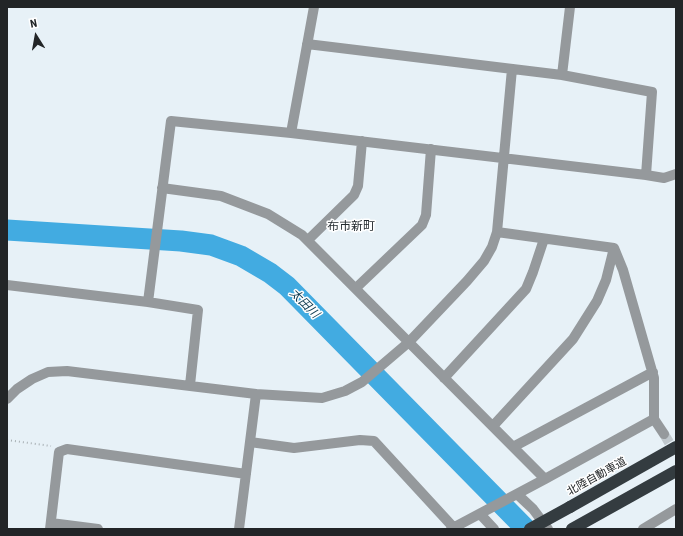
<!DOCTYPE html>
<html>
<head>
<meta charset="utf-8">
<style>
	body { margin:0 }
	#map { position:relative; width:683px; height:536px; overflow:hidden; background:#e7f1f7; font-family:"Roboto Condensed",sans-serif }
	canvas { display:block }
	.frame { position:absolute; inset:0; border:8px solid #222527; pointer-events:none }
	.north { position:absolute; left:16px; top:16px; width:40px; height:40px; -webkit-text-stroke:3px #fff; paint-order:stroke; rotate:349deg; font-size:11px; font-weight:700; line-height:16px; text-align:center; color:#222527 }
	.north::after { content:''; display:block; margin:auto; width:14px; height:18px; background:#222527; clip-path:polygon(50% 0,100% 100%,50% 72%,0 100%) }
</style>
</head>
<body>
<div id="map">
<canvas width="683" height="536"></canvas>
<div class="frame"></div>
<div class="north">N</div>
</div>
<script>
const ctx = document.querySelector('canvas').getContext('2d');
ctx.lineJoin = 'round';
function poly(rows) {
  const path = new Path2D();
  for (const r of rows) {
    path.moveTo(r[0], r[1]);
    for (let i = 2; i < r.length; i += 2) path.lineTo(r[i], r[i + 1]);
  }
  return path;
}
function stroke(path, color, width, dash) {
  ctx.strokeStyle = color;
  ctx.lineWidth = width;
  ctx.lineCap = dash ? 'butt' : 'round';
  ctx.setLineDash(dash || []);
  ctx.stroke(path);
}
function drawText(font, color, halo, rows, align = 'center') {
  ctx.font = font + ' "Roboto Condensed","Noto Sans JP",sans-serif';
  ctx.lineWidth = 3;
  ctx.setLineDash([]);
  ctx.textBaseline = 'middle';
  ctx.strokeStyle = halo;
  ctx.fillStyle = color;
  for (const [text, x, y, turn = 0] of rows) {
    ctx.save();
    ctx.translate(x, y);
    ctx.rotate((+turn || 0) * Math.PI / 180);
    ctx.textAlign = isNaN(turn) ? turn : align;
    if (halo) ctx.strokeText(text, 0, 0);
    ctx.fillText(text, 0, 0);
    ctx.restore();
  }
}
stroke(poly([
	[7,230,181,241,211,245,241,256,270,273,287,286,526,529]
]), '#42abe1', 21);
stroke(poly([
	[664,434,676,454]
]), '#c0c8cd', 10, [10, 5]);
stroke(poly([
	[7,440,51,446]
]), '#a8b0b4', 2, [1, 3]);
stroke(poly([
	[307,44,562,75,652,92,646,175],
	[562,75,570,7],
	[291,133,314,7],
	[162,188,221,196,268,214,302,235,545,479],
	[497,232,614,248,623,270,654,378,654,419,664,434],
	[308,240,354,195,358,186,362,141],
	[7,285,148,302,198,310,190,385],
	[356,288,422,225,426,215,431,149],
	[148,302,171,121,291,133,646,175,664,178,676,174],
	[444,378,526,289,533,272,544,239],
	[7,399,17,389,32,379,48,372,67,371,256,394,322,398,345,391,362,382,409,342,467,281,484,261,492,247,497,232,512,69],
	[493,426,573,339,597,301,606,280,614,248],
	[250,442,294,448,360,440,374,441,454,528],
	[513,447,653,372],
	[517,494,533,509,548,529],
	[480,514,494,529],
	[51,523,98,529],
	[50,529,59,452,67,449,246,474],
	[239,529,256,394],
	[451,529,545,479,654,419],
	[643,529,676,509]
]), '#95999c', 10);
stroke(poly([
	[570,507,676,447],
	[572,529,676,471]
]), '#343c40', 12);
stroke(poly([
	[530,529,570,507]
]), '#343c40', 12);
drawText('11px', '#222527', '#fff', [
	["北陸自動車道",597,477,-29]
]);
drawText('12px', '#242b2f', '#fff', [
	["布市新町",351,227]
]);
drawText('italic 12px', '#0e3b51', '#fff', [
	["太田川",304,304,45]
]);
</script>
</body>
</html>
